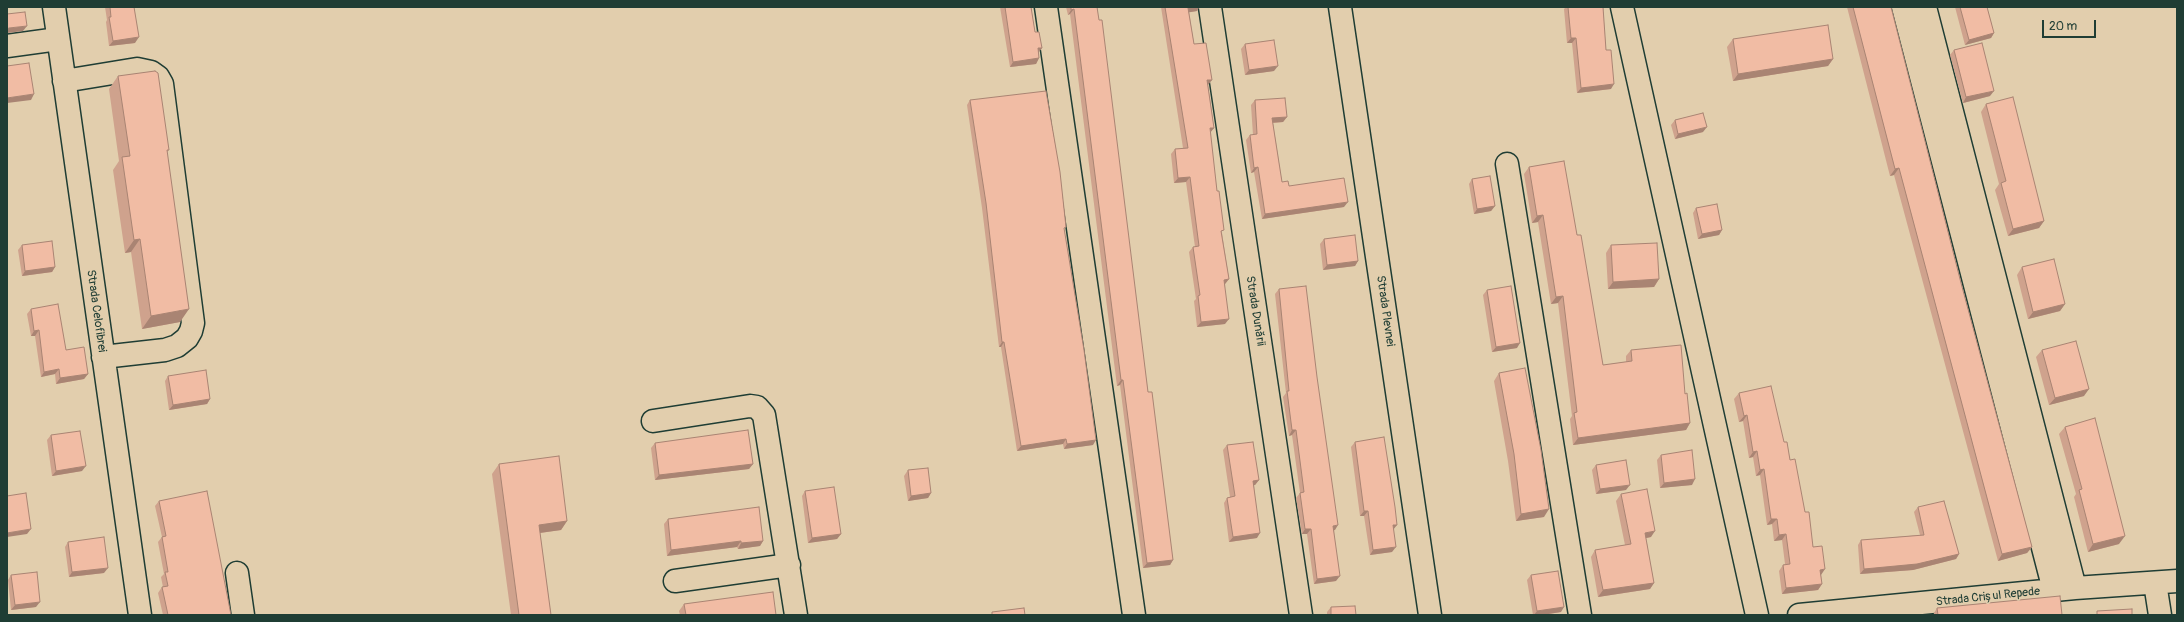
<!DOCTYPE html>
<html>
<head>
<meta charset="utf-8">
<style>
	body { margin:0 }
	#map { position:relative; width:2184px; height:622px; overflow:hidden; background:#e2cead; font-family:Pangolin,sans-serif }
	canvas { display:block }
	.frame { position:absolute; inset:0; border:8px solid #1f3d34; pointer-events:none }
	.scale { position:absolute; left:2042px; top:20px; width:54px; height:18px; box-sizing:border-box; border:2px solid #1f3d34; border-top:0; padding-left:5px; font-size:12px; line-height:14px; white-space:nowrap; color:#1f3d34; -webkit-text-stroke:3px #e2cead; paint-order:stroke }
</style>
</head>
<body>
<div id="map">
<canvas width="2184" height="622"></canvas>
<div class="frame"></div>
<div class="scale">20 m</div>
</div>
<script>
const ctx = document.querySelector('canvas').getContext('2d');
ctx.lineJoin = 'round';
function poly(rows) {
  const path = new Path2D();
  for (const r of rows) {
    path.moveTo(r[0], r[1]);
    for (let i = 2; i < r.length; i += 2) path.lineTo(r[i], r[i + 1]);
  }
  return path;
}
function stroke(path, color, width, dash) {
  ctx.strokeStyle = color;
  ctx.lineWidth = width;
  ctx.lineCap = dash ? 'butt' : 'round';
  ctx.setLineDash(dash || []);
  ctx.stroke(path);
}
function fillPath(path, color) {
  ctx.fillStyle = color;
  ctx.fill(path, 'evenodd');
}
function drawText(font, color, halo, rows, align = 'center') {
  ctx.font = font + ' Pangolin,sans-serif';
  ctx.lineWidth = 3;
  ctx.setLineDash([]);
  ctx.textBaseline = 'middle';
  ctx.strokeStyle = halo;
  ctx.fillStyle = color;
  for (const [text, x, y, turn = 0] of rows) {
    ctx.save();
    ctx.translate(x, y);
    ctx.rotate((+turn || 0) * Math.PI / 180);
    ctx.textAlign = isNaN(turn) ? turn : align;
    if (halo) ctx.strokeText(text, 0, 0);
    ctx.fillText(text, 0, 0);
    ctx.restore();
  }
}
const minor = poly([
	[54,7,140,615],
	[1046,7,1134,615],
	[1210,7,1301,615],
	[1340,7,1430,615],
	[1622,7,1757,615],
	[1903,7,2054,590],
	[1925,7,2075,588],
	[7,46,58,39],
	[64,81,137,69,151,72,158,77,162,84,193,323,191,331,187,338,177,346,165,350,103,357],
	[1507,164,1580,615],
	[653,421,750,406,757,407,764,415,796,615],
	[237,573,243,615],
	[675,581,789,565],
	[2155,583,2160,615],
	[1799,615,2075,588,2177,581]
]);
stroke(minor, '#1f3d34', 25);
stroke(minor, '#e2cead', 22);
fillPath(poly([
	[105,7,134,7,135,43,109,46,106,22,107,20],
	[1000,7,1031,7,1035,32,1042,48,1038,52,1039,58,1036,64,1010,67],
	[1066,7,1097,7,1148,392,1173,560,1170,565,1143,568,1120,385,1117,386,1070,14,1068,15],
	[1161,7,1199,7,1197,11,1189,12,1194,44,1208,85,1214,128,1210,132,1222,233,1229,279,1225,284,1225,324,1197,327,1194,301,1196,299,1189,252,1193,247,1195,247,1186,182,1174,183,1171,154,1175,149,1183,148],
	[1566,7,1603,7,1606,50,1611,89,1577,93,1572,43,1567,43,1564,9],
	[1847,7,1891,7,1961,283,2032,547,2027,553,1998,561,1894,175,1890,176],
	[1955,7,1987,7,1994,33,1991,38,1965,45],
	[1733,39,1833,59,1828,66,1733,81,1727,47],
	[1245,44,1274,71,1245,75,1241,49],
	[1954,50,1990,96,1963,103,1950,55],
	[118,76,169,150,167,152,180,322,142,329,131,252,125,253,113,170,119,161,109,89],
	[970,100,1064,230,1093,445,1064,449,1063,444,1017,451,1001,347,999,347,982,208,967,105],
	[1255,100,1287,117,1283,122,1273,123,1282,182,1289,186,1344,207,1262,219,1254,172,1251,173,1246,140,1250,135,1253,135,1251,105],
	[1986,104,2044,221,2039,228,2008,236,1995,190,1999,184,1981,112],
	[1675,120,1703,132,1675,139,1671,125],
	[1529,167,1577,235,1603,365,1626,362,1626,356,1631,350,1685,394,1690,423,1686,430,1573,445,1570,419,1572,416,1558,303,1551,304,1538,222,1532,223,1524,174],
	[1472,179,1495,206,1491,211,1474,214,1469,184],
	[1696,208,1722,230,1719,235,1698,239,1693,213],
	[1324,239,1358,261,1355,266,1323,270,1320,244],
	[22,245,55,267,52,272,22,276,18,250],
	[1611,245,1659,279,1654,287,1608,289,1606,253],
	[2022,267,2065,304,2060,311,2028,319,2017,275],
	[1279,289,1335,530,1334,530,1336,581,1314,584,1307,534,1302,534,1296,498,1300,493,1292,435,1289,436,1283,397,1286,393,1275,294],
	[1487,290,1517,348,1492,352,1483,295],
	[31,309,66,350,88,374,84,379,56,384,55,374,41,377,35,336,31,336,27,314],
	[2042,350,2084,396,2049,405,2036,357],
	[1499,373,1544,517,1516,521,1508,461,1494,381],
	[168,376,210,399,207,404,169,410,165,381],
	[1739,393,1784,442,1790,460,1805,512,1813,547,1821,575,1822,584,1818,590,1782,594,1779,571,1783,565,1785,564,1782,540,1774,541,1772,524,1767,525,1760,475,1756,476,1753,457,1749,458,1743,421,1739,422,1734,399],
	[2065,427,2119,544,2088,552,2074,497,2076,494,2059,434],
	[51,435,82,471,52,476,47,440],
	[1355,442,1393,529,1392,552,1370,555,1364,516,1360,516,1351,447],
	[655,443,753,464,749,469,655,480,651,448],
	[1227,445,1259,480,1255,485,1254,485,1257,538,1229,542,1224,503,1227,498,1230,497,1223,450],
	[1661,455,1692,485,1660,488,1657,460],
	[499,464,567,521,561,530,540,533,551,615,511,615,492,474],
	[1596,465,1626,490,1596,494,1592,470],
	[908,470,931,493,928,498,908,501,904,476],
	[805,491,841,534,837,539,808,543,802,496],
	[1621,494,1651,537,1646,538,1654,583,1650,589,1598,597,1591,557,1595,550,1625,545,1616,501],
	[159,501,231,615,163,615,158,593,162,587,163,587,161,577,164,574,158,542,162,537,155,506],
	[1918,507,1959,554,1956,559,1913,570,1860,574,1858,545,1861,540,1920,535,1914,512],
	[668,519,763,541,760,546,738,549,737,547,667,556,664,524],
	[68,542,104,573,69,577,65,547],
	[11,575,36,607,11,610,8,580],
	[1531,575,1561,612,1542,615,1533,615,1527,580],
	[684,604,776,615,680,615,679,611],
	[1331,607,1356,615,1327,615,1327,612],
	[1937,608,2062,615,1933,615]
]), '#cfa28d');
fillPath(poly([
	[1192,7,1199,7,1197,11,1185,13,1188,8],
	[1074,9,1070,14,1068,15,1071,10],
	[27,26,23,31,7,33,7,29,9,28],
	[1994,33,1991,38,1965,45,1969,40],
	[139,37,135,43,109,46,113,41],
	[1571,38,1576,38,1572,43,1567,43],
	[1038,48,1042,48,1038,53],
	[1039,58,1036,64,1010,67,1013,62],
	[1833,59,1828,66,1733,81,1738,74],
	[1278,66,1274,71,1245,75,1249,70],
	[1207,80,1212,80,1208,85,1204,86],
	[1614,84,1611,89,1577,93,1581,88],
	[1994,91,1990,96,1963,103,1966,97],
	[34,94,31,100,7,103,7,98],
	[1287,117,1283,122,1268,123,1272,118],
	[1707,127,1703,132,1675,139,1678,134],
	[1210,128,1214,128,1210,133],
	[1258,167,1254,172,1251,173,1254,168],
	[1899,168,1894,175,1890,176,1895,169],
	[1190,177,1186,182,1174,183,1178,178],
	[1348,202,1344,207,1262,219,1265,214],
	[1495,206,1491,211,1474,214,1477,209],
	[1543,215,1538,222,1532,223,1537,216],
	[2044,221,2039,228,2008,236,2013,229],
	[1722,230,1719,235,1698,239,1702,234],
	[140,239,131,252,125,253,134,240],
	[1358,261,1355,266,1323,270,1327,265],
	[55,267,52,272,22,276,25,271],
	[1229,279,1225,284,1220,285,1224,280],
	[1659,279,1654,287,1608,289,1613,282],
	[1563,296,1558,303,1551,304,1556,297],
	[2065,304,2060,311,2028,319,2033,312],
	[189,309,180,322,142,329,151,316],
	[1229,319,1225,324,1197,327,1201,322],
	[39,330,35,336,31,336,34,331],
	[1002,342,1004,342,1001,347,999,347],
	[1520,343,1517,348,1492,352,1496,347],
	[59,369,55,374,41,377,44,372],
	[88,374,84,379,56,384,60,378],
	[1121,380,1123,380,1120,385,1117,386],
	[2089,389,2084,396,2049,405,2055,398],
	[210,399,207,404,169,410,173,405],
	[1747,415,1743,421,1739,422,1744,416],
	[1690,423,1686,430,1573,445,1578,438],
	[1292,430,1296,430,1292,435,1289,436],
	[1066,439,1063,444,1017,451,1021,446],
	[1096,440,1093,445,1064,449,1067,444],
	[1757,451,1753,457,1749,458,1753,452],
	[753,464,749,469,655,480,659,475],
	[86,466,82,471,52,476,56,471],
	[1764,469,1760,475,1756,476,1760,470],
	[1695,479,1692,485,1660,488,1664,483],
	[1259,480,1255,485,1249,486,1253,481],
	[1630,485,1626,490,1596,494,1600,489],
	[931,493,928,498,908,501,911,496],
	[1549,509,1544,517,1516,521,1521,514],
	[1364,511,1368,511,1364,516,1360,516],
	[1771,519,1777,519,1772,524,1767,525],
	[567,521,561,530,532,534,539,525],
	[1338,525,1335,530,1330,531,1333,526],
	[1393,525,1397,525,1393,530],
	[31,529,27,534,7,537,7,533],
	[1305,529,1311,529,1307,534,1302,534],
	[1655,531,1651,537,1641,539,1645,533],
	[1260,533,1257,538,1229,542,1233,537],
	[841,534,837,539,808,543,812,538],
	[1786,534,1782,540,1774,541,1779,535],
	[2125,536,2119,544,2088,552,2093,544],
	[741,541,737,547,667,556,671,550],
	[763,541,760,546,738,549,741,543],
	[1396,547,1392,552,1370,555,1373,550],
	[2032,547,2027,553,1998,561,2002,554],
	[1959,554,1956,559,1913,570,1860,574,1864,569],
	[1173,560,1170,565,1143,568,1147,563],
	[108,568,104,573,69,577,72,572],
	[1825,569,1821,575,1816,576,1820,570],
	[1340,576,1336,581,1314,584,1317,579],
	[1654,583,1650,589,1598,597,1603,590],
	[1822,584,1818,590,1782,594,1786,588],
	[40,602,36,607,11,610,15,605],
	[1564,607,1561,612,1542,615,1534,615,1537,611]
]), '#a98473');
const building = poly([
	[110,7,134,7,139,37,113,41,109,17,111,17,110,7],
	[1005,7,1031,7,1035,32,1039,32,1042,48,1038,48,1039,58,1013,62,1005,7],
	[1071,7,1097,7,1099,20,1102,20,1148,392,1152,392,1173,560,1147,563,1123,380,1121,380,1074,9,1071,10,1071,7],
	[1165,7,1192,7,1188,8,1194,44,1206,43,1212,80,1207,80,1214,128,1210,128,1217,191,1219,191,1224,230,1221,231,1229,279,1224,280,1229,319,1201,322,1198,296,1200,295,1193,247,1199,246,1190,177,1178,178,1175,149,1188,148,1165,7],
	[1568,7,1603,7,1606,50,1611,50,1614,84,1581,88,1576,38,1571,38,1568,7],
	[1853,7,1891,7,1961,283,2032,547,2002,554,1899,168,1895,169,1853,7],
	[1960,7,1987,7,1994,33,1969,40,1960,7],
	[25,12,27,26,9,28,7,29,7,14,25,12],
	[1828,25,1833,59,1738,74,1733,39,1828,25],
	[1274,40,1278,66,1249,70,1245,44,1274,40],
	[1982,43,1994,91,1966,97,1954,50,1982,43],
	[29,63,34,94,7,98,7,66,29,63],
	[155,71,158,73,169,150,167,150,189,309,151,316,140,239,134,240,122,157,130,156,118,76,155,71],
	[1046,91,1060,172,1066,227,1064,228,1084,350,1096,440,1067,444,1066,439,1021,446,1004,342,1002,342,986,203,970,100,1046,91],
	[2013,97,2044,221,2013,229,2001,183,2006,181,1986,104,2013,97],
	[1285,98,1287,117,1272,118,1282,182,1288,181,1289,186,1344,178,1348,202,1265,214,1258,167,1254,168,1250,135,1257,134,1255,100,1285,98],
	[1703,113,1707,127,1678,134,1675,120,1703,113],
	[1564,161,1577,235,1581,235,1603,365,1632,361,1631,350,1681,345,1685,394,1687,393,1690,423,1578,438,1574,413,1577,412,1563,296,1556,297,1543,215,1537,216,1529,167,1564,161],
	[1490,176,1495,206,1477,209,1472,179,1490,176],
	[1717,204,1722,230,1702,234,1696,208,1717,204],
	[1355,235,1358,261,1327,265,1324,239,1355,235],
	[52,241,55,267,25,271,22,245,52,241],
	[1657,243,1659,279,1613,282,1611,245,1657,243],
	[2054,259,2065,304,2033,312,2022,267,2054,259],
	[1306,286,1317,377,1338,525,1333,526,1340,576,1317,579,1311,529,1305,529,1300,493,1304,492,1296,430,1292,430,1287,391,1289,391,1279,289,1306,286],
	[1511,286,1520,343,1496,347,1487,290,1511,286],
	[58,304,66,350,84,347,88,374,60,378,59,369,44,372,39,330,34,331,31,309,58,304],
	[2076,341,2089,389,2055,398,2042,350,2076,341],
	[1525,368,1541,450,1549,509,1521,514,1514,454,1499,373,1525,368],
	[206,370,210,399,173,405,168,376,206,370],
	[1771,386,1784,442,1787,442,1790,460,1795,459,1805,512,1809,512,1813,547,1822,546,1825,569,1820,570,1822,584,1786,588,1783,565,1790,564,1786,534,1779,535,1777,519,1771,519,1764,469,1760,470,1757,451,1753,452,1747,415,1744,416,1739,393,1771,386],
	[2095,418,2125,536,2093,544,2079,490,2082,489,2065,427,2095,418],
	[748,430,753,464,659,475,655,443,748,430],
	[80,431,86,466,56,471,51,435,80,431],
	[1384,437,1395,507,1397,525,1393,525,1396,547,1373,550,1368,511,1364,511,1355,442,1384,437],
	[1253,442,1259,480,1253,481,1260,533,1233,537,1227,498,1235,496,1227,445,1253,442],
	[1692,450,1695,479,1664,483,1661,455,1692,450],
	[559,456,567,521,539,525,551,615,519,615,499,464,559,456],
	[1626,460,1630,485,1600,489,1596,465,1626,460],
	[928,468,931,493,911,496,908,470,928,468],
	[834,487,841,534,812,538,805,491,834,487],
	[1647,489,1655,531,1645,533,1654,583,1603,590,1595,550,1631,544,1621,494,1647,489],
	[207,491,231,615,168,615,162,587,168,586,165,572,168,572,162,537,166,536,159,501,207,491],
	[26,493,31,529,7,533,7,496,26,493],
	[1944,501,1959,554,1917,564,1864,569,1861,540,1924,535,1918,507,1944,501],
	[759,507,763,541,741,543,741,541,671,550,668,519,759,507],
	[104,537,108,568,72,572,68,542,104,537],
	[1558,571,1564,607,1537,611,1531,575,1558,571],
	[37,572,40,602,15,605,11,575,37,572],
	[773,592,776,615,686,615,684,604,773,592],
	[2060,596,2062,615,1938,615,1937,608,2060,596],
	[1355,606,1356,615,1331,615,1331,607,1355,606],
	[1024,608,1025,615,992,615,992,612,1024,608],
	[2132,609,2132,615,2097,615,2097,611,2132,609]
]);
fillPath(building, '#f1bca4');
stroke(building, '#a98473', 1);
drawText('12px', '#1f3d34', '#e2cead', [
	["Strada Celofibrei",96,311,82],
	["Strada Dunării",1255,311,81],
	["Strada Plevnei",1385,311,82],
	["Strada Crișul Repede",1988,597,-6]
]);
</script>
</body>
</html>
